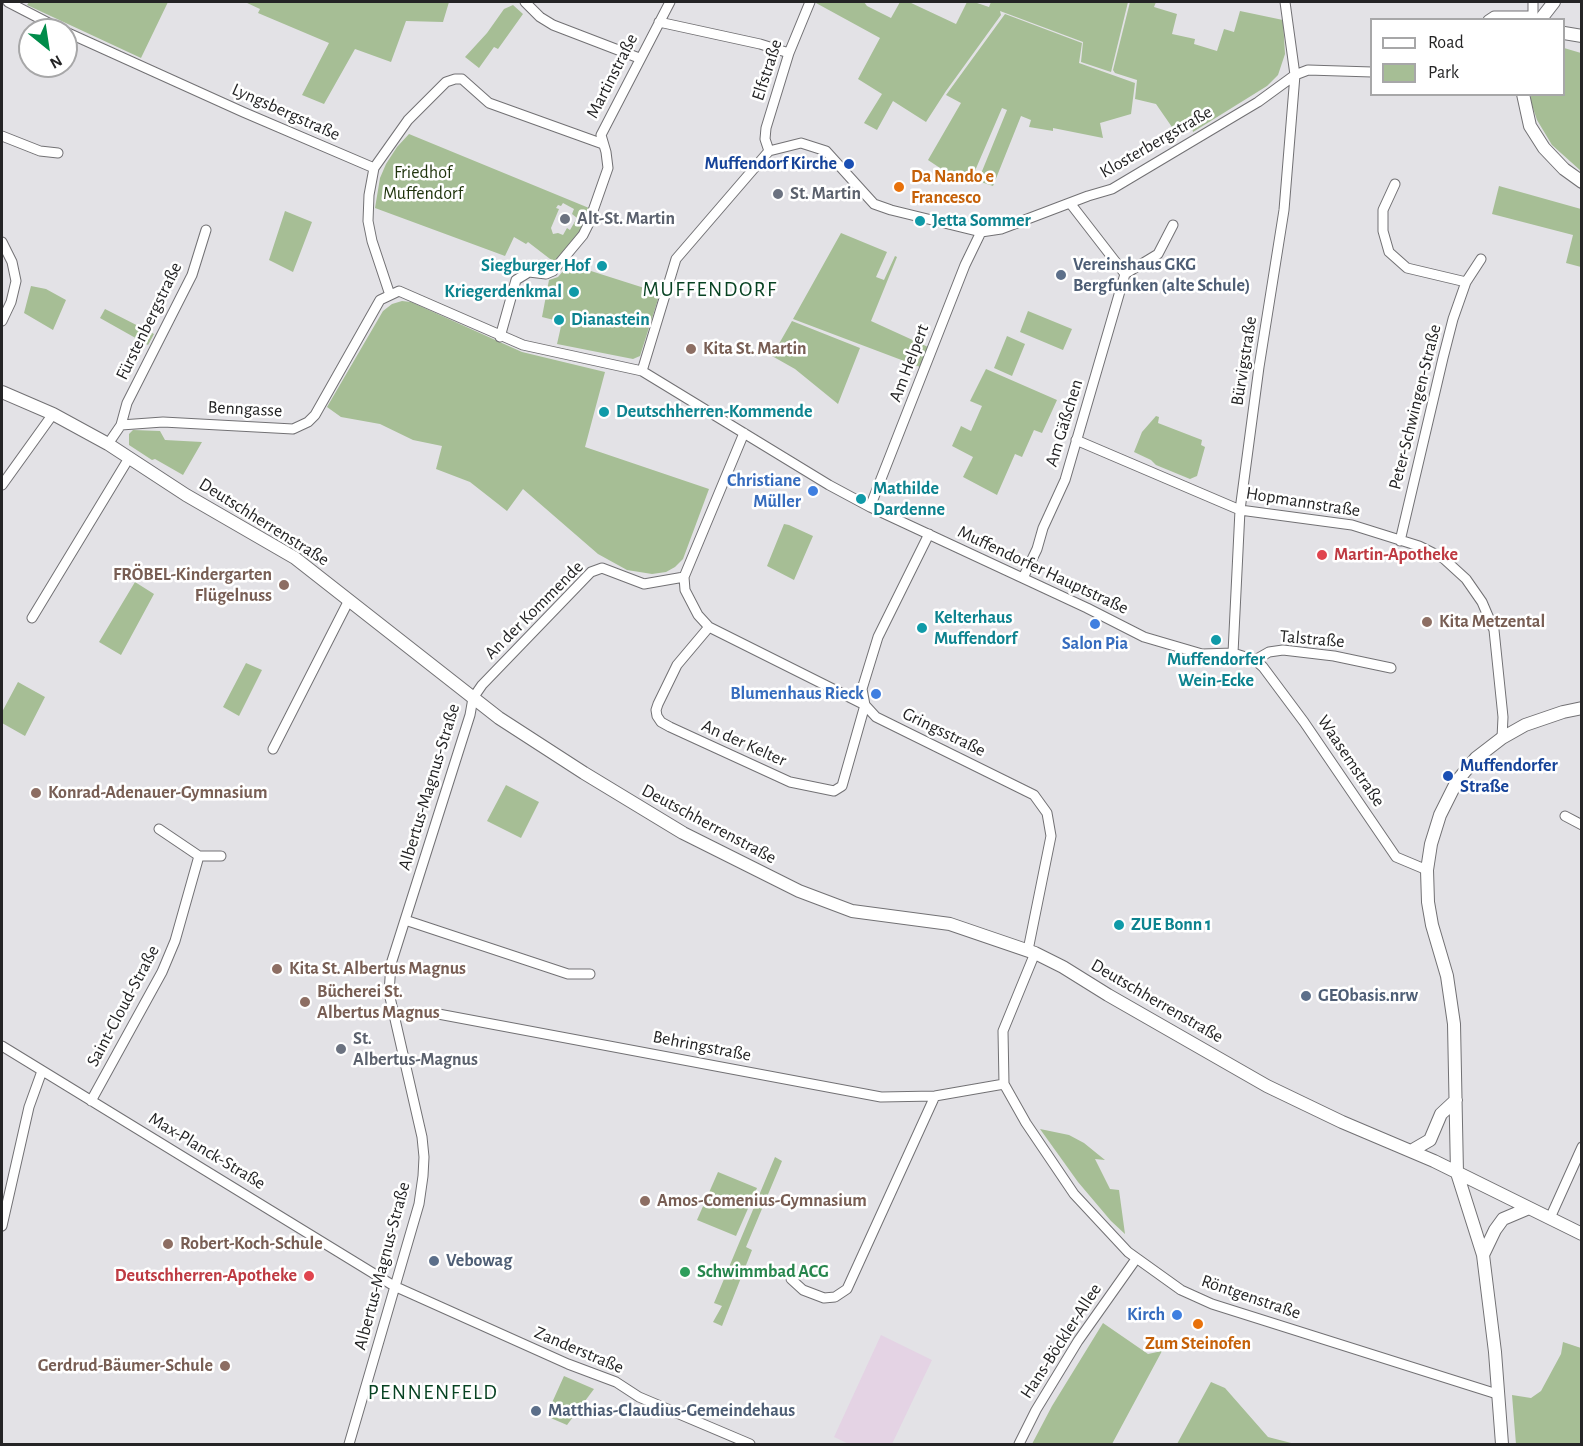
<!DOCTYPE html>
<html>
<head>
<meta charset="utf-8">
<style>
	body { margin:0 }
	#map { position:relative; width:1583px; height:1446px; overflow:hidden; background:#e3e2e6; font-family:"Alegreya Sans",sans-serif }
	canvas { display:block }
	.frame { position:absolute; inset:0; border:3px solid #242425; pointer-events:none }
	.legend { position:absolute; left:1370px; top:18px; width:195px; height:78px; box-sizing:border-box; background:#fff; border:2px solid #a7a7a8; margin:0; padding:8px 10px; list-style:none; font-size:18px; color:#242425 }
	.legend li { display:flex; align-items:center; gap:12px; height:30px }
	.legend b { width:30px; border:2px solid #a7a7a8 }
	.north { position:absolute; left:18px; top:18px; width:60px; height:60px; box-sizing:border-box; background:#fff; border:2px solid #a7a7a8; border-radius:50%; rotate:150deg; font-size:16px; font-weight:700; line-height:24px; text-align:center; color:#242425 }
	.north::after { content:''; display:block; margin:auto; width:21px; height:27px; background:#008c4a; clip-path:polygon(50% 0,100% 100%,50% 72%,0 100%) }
</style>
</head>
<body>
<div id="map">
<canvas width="1583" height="1446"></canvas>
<div class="frame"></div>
<ul class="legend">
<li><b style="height:8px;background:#fff"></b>Road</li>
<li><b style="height:16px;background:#a6be95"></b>Park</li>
</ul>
<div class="north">N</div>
</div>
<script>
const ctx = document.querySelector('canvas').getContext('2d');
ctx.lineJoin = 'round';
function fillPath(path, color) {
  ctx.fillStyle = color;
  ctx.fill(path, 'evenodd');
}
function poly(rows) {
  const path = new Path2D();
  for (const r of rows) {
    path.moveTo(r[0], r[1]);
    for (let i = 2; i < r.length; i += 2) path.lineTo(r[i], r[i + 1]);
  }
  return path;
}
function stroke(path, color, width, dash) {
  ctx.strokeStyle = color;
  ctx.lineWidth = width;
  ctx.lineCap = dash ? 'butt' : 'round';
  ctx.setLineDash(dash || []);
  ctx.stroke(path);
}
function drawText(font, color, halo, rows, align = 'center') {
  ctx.font = font + ' "Alegreya Sans",sans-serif';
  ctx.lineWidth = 5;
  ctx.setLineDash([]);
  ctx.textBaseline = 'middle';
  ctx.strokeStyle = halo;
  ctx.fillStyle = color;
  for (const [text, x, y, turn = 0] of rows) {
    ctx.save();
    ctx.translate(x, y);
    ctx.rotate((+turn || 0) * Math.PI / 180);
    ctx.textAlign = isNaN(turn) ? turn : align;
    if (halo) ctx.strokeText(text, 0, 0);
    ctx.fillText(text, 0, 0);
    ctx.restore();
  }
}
fillPath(poly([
	[881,1335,932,1360,892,1444,849,1444,834,1437]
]), '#e4d3e4');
fillPath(poly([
	[29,2,168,2,141,58,27,5],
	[245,2,449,2,443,22,406,21,391,62,355,49,324,104,302,95,329,43,258,13,260,9],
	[817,2,864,2,867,6,891,18,900,2,909,2,956,24,967,2,974,2,989,7,991,2,1128,2,1111,72,1081,62,1083,42,1000,11,1001,15,946,91,926,122,893,101,877,130,864,123,882,94,858,79,880,38,816,3],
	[1130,2,1156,2,1154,7,1177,14,1172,34,1195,39,1194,44,1217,51,1224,29,1234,32,1240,11,1283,20,1285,54,1278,75,1267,86,1193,132,1191,120,1174,130,1156,104,1135,99,1137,80,1115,73,1113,70],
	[513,5,523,14,498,49,494,47,479,68,465,57,487,33,504,9],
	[1005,14,1082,43,1079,63,1135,83,1131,114,1100,123,1103,138,1053,128,1053,131,1029,127,1031,120,1021,116,993,186,978,181,1007,110,1002,108,971,180,946,172,928,160,961,103,946,95],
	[1564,48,1581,53,1581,171,1552,145,1537,120,1531,102,1531,95,1564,94],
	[409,134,589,208,581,230,554,262,528,242,526,244,514,237,505,256,375,208,380,178,386,164,397,147],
	[563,203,574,209,572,214,577,218,570,230,567,228,563,235,558,233,553,234,551,228,559,209,556,208,558,205,561,206],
	[1499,186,1581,209,1581,267,1566,263,1573,235,1492,214],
	[285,211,312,222,293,272,269,260],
	[841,233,887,252,876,277,884,280,895,256,897,257,871,321,928,347,920,367,793,319],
	[569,264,660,293,640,356,633,359,557,344,562,322,542,317,549,280,558,277],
	[31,286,46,289,66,300,53,330,24,313],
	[402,301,411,302,522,352,605,372,585,447,709,489,683,559,675,567,666,572,652,574,627,570,598,554,523,489,507,511,470,482,436,469,442,446,413,440,380,424,341,417,327,407,383,311,392,304],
	[105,309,154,334,148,345,100,318],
	[1028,311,1072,329,1063,350,1020,332],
	[792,321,860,348,838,404,795,369,772,356],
	[1007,336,1025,344,1012,376,994,368],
	[986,369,1057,400,1042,433,1034,430,1022,457,1015,454,997,495,963,477,973,457,952,446,961,426,971,431,982,406,970,401],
	[1156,416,1159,417,1158,423,1202,440,1201,445,1205,447,1197,476,1190,479,1156,465,1151,460,1134,452,1142,432],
	[133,430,160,431,165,440,202,442,183,475,155,459,152,460,129,445,129,434],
	[784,524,789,525,813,536,794,580,767,566],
	[135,582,154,594,121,655,99,642],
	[246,663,262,670,239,716,223,707],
	[18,682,45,697,25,736,2,723,2,712],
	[506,785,539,802,521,838,487,821],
	[1040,1129,1069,1135,1084,1143,1105,1160,1095,1159,1110,1189,1119,1190,1125,1234,1111,1221,1078,1182],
	[775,1157,782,1161,746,1247,752,1250,722,1326,713,1322,722,1306,714,1303],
	[718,1172,757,1188,736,1236,697,1220],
	[1103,1323,1148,1354,1162,1351,1112,1444,1032,1444,1052,1406],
	[1563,1342,1581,1348,1581,1444,1516,1444,1512,1395,1531,1398,1541,1391,1561,1354],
	[564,1376,594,1389,567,1425,546,1416],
	[1211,1382,1225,1388,1268,1437,1295,1444,1177,1444]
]), '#a6be95');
const minor = poly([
	[8,2,62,30],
	[525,2,540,17,553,25,639,58],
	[1533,16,1533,2],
	[1488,20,1494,16,1533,16,1538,20],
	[659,22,760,44,789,53],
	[66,32,243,112,374,168],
	[2,136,40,151,58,153],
	[769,151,765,139,766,128,789,53,810,2],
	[1395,184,1383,210,1383,231,1389,252,1407,268,1466,282],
	[2,242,12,262,16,281,11,302,2,321],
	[1125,274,1158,254,1173,225],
	[390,295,372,241,368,221,369,195,374,168,408,120,446,82,455,79,462,79,489,103,603,144],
	[500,337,516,280,529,272,546,274,553,271,583,235,588,225,608,168,606,152,601,135,670,2],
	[642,371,676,259,769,151,801,143,826,151,874,204,891,210,981,232,1001,229,1088,196,1112,189,1258,102,1295,75,1308,70,1372,72],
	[121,425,127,403,192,275,206,230],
	[1076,440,1240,510,1352,525,1419,546,1443,558,1466,579,1482,602,1494,630,1503,717,1502,738],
	[108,444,121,425,163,422,293,429,308,422,315,415,380,300,399,291,523,345,642,371,829,485,870,507,1087,608,1144,637,1202,654,1233,653,1255,660,1269,652,1283,650,1334,656,1391,668],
	[2,485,53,414],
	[870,507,965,265,981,232],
	[929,534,878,637,862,689,865,705,876,717,1034,795,1047,813,1051,836,1028,950],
	[1400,541,1443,358,1453,319,1466,282,1481,259],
	[684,577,685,590,698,615,709,627,865,705],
	[1023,578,1037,549,1043,528,1065,480,1125,274,1070,203],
	[32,618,129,458],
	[709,627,677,665,658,704,656,710,657,716,661,722,670,727,790,782,834,791,842,786,865,705],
	[1233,653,1240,510,1259,367,1284,210,1295,75,1285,2],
	[1255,660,1263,667,1304,722,1396,857,1427,870],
	[273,749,349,600],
	[1565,816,1582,825],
	[199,856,221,856],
	[405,920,568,974,590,974],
	[1035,953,1003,1031,1004,1084,1026,1123,1074,1194,1128,1252,1181,1290,1212,1304,1497,1394],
	[394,1014,433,1013,881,1097,935,1096,1004,1084],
	[2,1046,394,1286,568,1364,616,1382,639,1397,750,1444],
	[91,1101,162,972,175,941,199,856,159,829],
	[1550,1218,1582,1147],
	[2,1226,29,1107,42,1071],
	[791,1279,803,1290,824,1298,835,1297,847,1289,935,1096],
	[349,1444,419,1204,423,1176,424,1157,422,1137,389,993,391,964,470,715,473,698,482,685,591,572,602,568,644,584,684,577,744,433],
	[1019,1444,1036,1410,1078,1341,1136,1259]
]);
const tertiary = poly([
	[1540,20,1554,2],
	[1564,33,1582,36],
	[1523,94,1530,126,1544,148,1564,169,1582,182],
	[2,392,53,414,108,444,186,495,295,558,499,718,584,773,683,833,799,891,852,911,950,924,1035,953,1063,967,1108,995,1267,1086,1342,1122,1434,1161,1582,1234],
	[1411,1151,1430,1140,1441,1114,1456,1100],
	[1483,1255,1495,1230,1503,1219,1529,1208],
	[1502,1444,1495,1352,1483,1255,1457,1173,1454,1024,1447,976,1432,925,1428,902,1427,870,1431,844,1440,815,1457,781,1476,758,1502,738,1525,725,1563,712,1582,708]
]);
stroke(minor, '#727174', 11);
stroke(tertiary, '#727174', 14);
stroke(minor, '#fff', 9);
stroke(tertiary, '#fff', 12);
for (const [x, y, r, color] of [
	[849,164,6,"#1a4fb4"],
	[899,187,6,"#e8710a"],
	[778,194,6,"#6b7280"],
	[565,219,6,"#6b7280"],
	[920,221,6,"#0f9aa8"],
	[602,266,6,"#0f9aa8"],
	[1061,275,6,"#5c6f8a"],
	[574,292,6,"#0f9aa8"],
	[559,320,6,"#0f9aa8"],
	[691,349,6,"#8d6e63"],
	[604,412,6,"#0f9aa8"],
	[813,491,6,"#3f7fe0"],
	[861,499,6,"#0f9aa8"],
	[1322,555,6,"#e0444e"],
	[284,585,6,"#8d6e63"],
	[1427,622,6,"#8d6e63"],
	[1095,624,6,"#3f7fe0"],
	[922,628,6,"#0f9aa8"],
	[1216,640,6,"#0f9aa8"],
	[876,694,6,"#3f7fe0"],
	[1448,776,6,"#1a4fb4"],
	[36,793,6,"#8d6e63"],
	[1119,925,6,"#0f9aa8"],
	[277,969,6,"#8d6e63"],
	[1306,996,6,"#5c6f8a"],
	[305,1002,6,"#8d6e63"],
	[341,1049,6,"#6b7280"],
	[645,1201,6,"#8d6e63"],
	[168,1244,6,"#8d6e63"],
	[434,1261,6,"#5c6f8a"],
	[685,1272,6,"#2e9e5b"],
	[309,1276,6,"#e0444e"],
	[1177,1315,6,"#3f7fe0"],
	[1198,1324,6,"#e8710a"],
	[225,1366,6,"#8d6e63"],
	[536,1411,6,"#5c6f8a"]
]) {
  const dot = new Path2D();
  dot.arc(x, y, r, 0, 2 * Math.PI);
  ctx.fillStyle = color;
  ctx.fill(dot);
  stroke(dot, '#fff', 2);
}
drawText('18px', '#242425', '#fff', [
	["Elfstraße",767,70,-72],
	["Martinstraße",612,76,-63],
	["Lyngsbergstraße",286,112,24],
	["Klosterbergstraße",1156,142,-30],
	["Fürstenbergstraße",149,321,-64],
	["Bürvigstraße",1244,361,-81],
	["Am Helpert",909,363,-69],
	["Peter-Schwingen-Straße",1415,407,-76],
	["Benngasse",245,409,3],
	["Am Gäßchen",1064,423,-73],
	["Hopmannstraße",1303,502,9],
	["Deutschherrenstraße",264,522,32],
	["Muffendorfer Hauptstraße",1043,570,25],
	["An der Kommende",534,610,-45],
	["Talstraße",1312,639,5],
	["Gringsstraße",944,732,26],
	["An der Kelter",744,743,24],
	["Waasemstraße",1351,761,56],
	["Albertus-Magnus-Straße",429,787,-73],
	["Deutschherrenstraße",709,824,28],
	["Deutschherrenstraße",1157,1001,30],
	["Saint-Cloud-Straße",123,1006,-62],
	["Behringstraße",702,1046,11],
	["Max-Planck-Straße",207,1151,31],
	["Albertus-Magnus-Straße",382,1266,-75],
	["Röntgenstraße",1251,1297,19],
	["Hans-Böckler-Allee",1061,1341,-57],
	["Zanderstraße",579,1350,23]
]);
drawText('bold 18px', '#164399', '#fff', [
	["Muffendorf Kirche",837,164],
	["Muffendorfer",1460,766,"left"],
	["Straße",1460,787,"left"]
], 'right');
drawText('18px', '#1f330c', '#fff', [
	["Friedhof",423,173],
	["Muffendorf",423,194]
]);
drawText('bold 18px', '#c56008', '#fff', [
	["Da Nando e",911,177],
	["Francesco",911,198],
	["Zum Steinofen",1198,1344,"center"]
], 'left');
drawText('bold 18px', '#5b616d', '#fff', [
	["St. Martin",790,194],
	["Alt-St. Martin",577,219],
	["St.",353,1039],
	["Albertus-Magnus",353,1060]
], 'left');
drawText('bold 18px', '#0d838f', '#fff', [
	["Jetta Sommer",932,221],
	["Siegburger Hof",590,266,"right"],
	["Kriegerdenkmal",562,292,"right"],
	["Dianastein",571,320],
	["Deutschherren-Kommende",616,412],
	["Mathilde",873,489],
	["Dardenne",873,510],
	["Kelterhaus",934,618],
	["Muffendorf",934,639],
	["Muffendorfer",1216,660,"center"],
	["Wein-Ecke",1216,681,"center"],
	["ZUE Bonn 1",1131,925]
], 'left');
drawText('bold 18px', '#4e5e75', '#fff', [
	["Vereinshaus GKG",1073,265],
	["Bergfunken (alte Schule)",1073,286],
	["GEObasis.nrw",1318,996],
	["Vebowag",446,1261],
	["Matthias-Claudius-Gemeindehaus",548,1411]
], 'left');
drawText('bold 18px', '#785e54', '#fff', [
	["Kita St. Martin",703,349],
	["FRÖBEL-Kindergarten",272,575,"right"],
	["Flügelnuss",272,596,"right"],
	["Kita Metzental",1439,622],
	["Konrad-Adenauer-Gymnasium",48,793],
	["Kita St. Albertus Magnus",289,969],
	["Bücherei St.",317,992],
	["Albertus Magnus",317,1013],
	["Amos-Comenius-Gymnasium",657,1201],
	["Robert-Koch-Schule",180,1244],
	["Gerdrud-Bäumer-Schule",213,1366,"right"]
], 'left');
drawText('bold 18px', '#366cbe', '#fff', [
	["Christiane",801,481],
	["Müller",801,502],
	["Salon Pia",1095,644,"center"],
	["Blumenhaus Rieck",864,694],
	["Kirch",1165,1315]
], 'right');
drawText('bold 18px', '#be3a42', '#fff', [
	["Martin-Apotheke",1334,555],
	["Deutschherren-Apotheke",297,1276,"right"]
], 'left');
drawText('bold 18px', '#27864d', '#fff', [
	["Schwimmbad ACG",697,1272]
], 'left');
ctx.letterSpacing = '1.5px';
drawText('21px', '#084323', '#fff', [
	["MUFFENDORF",710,290],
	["PENNENFELD",433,1393]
]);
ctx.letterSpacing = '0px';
</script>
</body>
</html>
